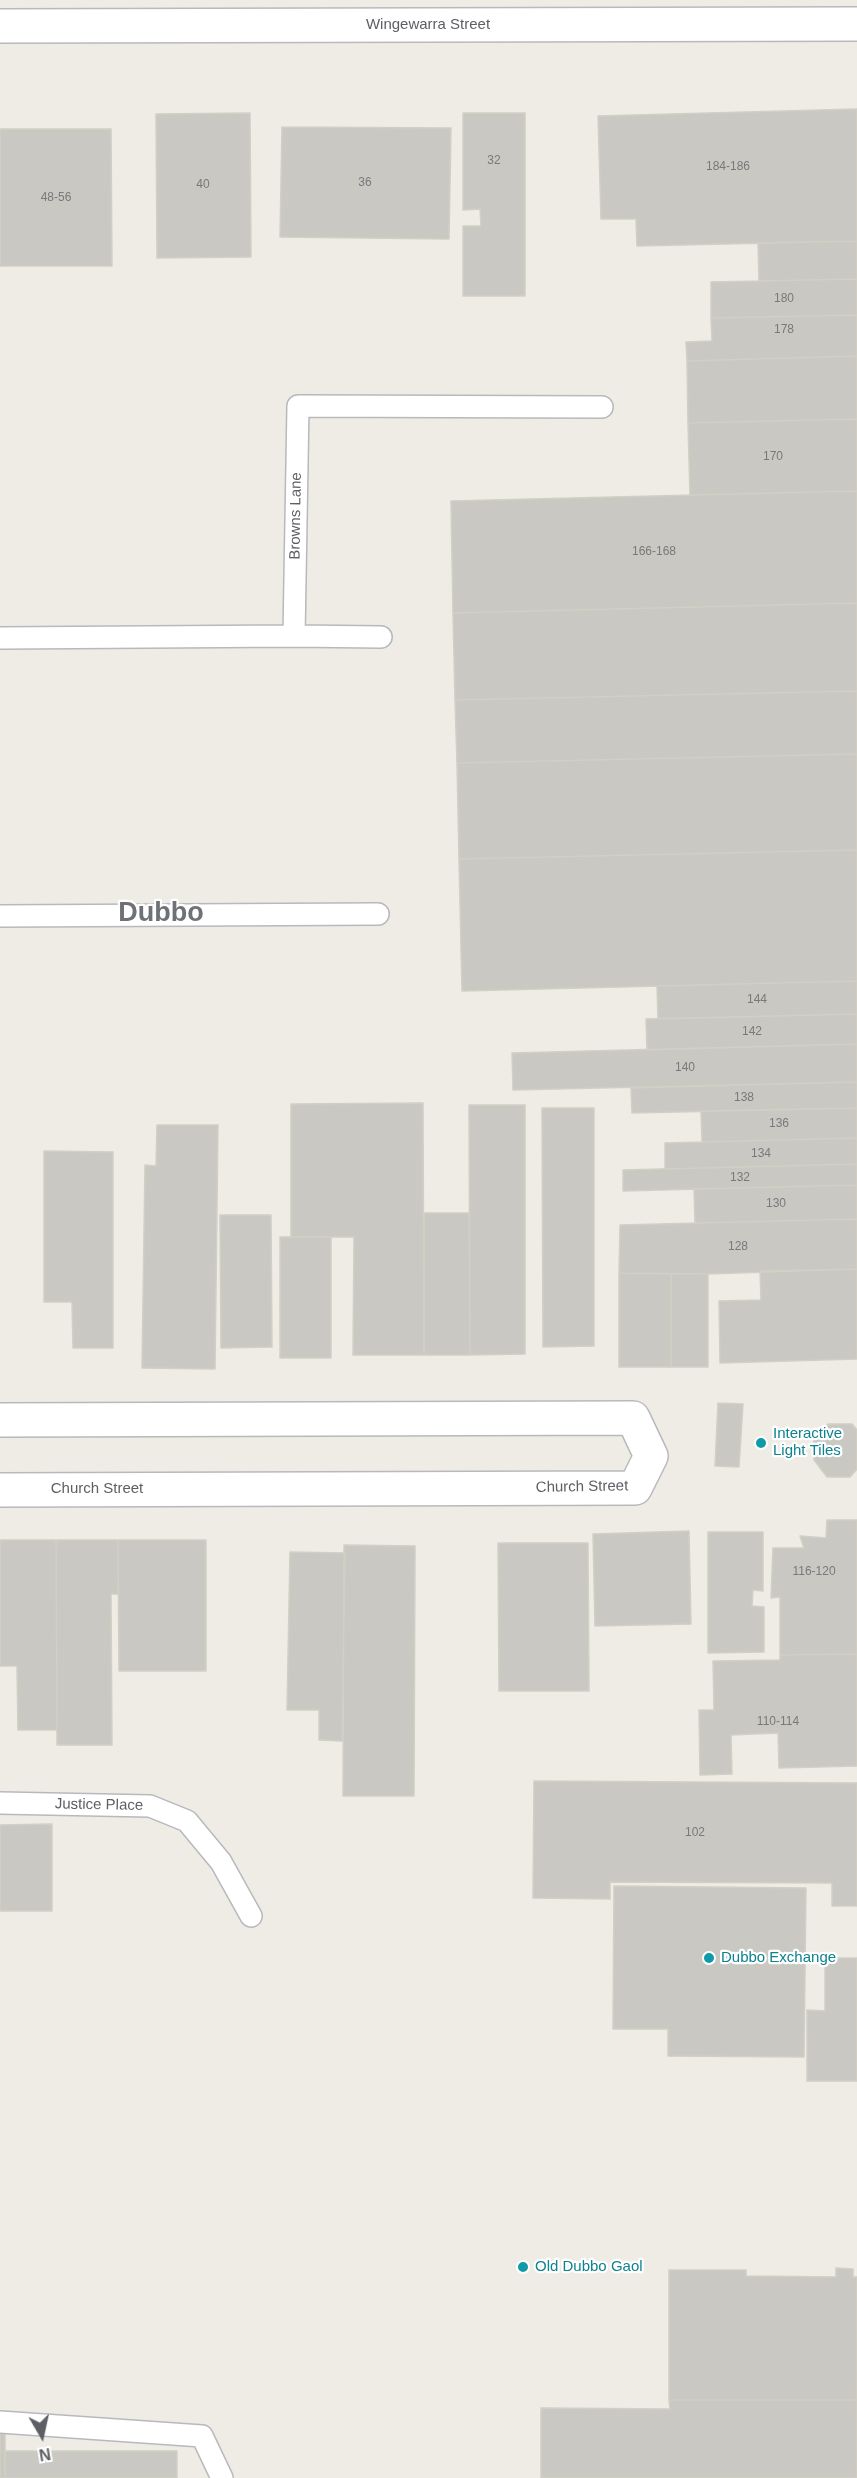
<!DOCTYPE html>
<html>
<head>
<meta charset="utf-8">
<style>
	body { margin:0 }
	#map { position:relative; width:857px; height:2478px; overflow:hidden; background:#eeece5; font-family:Arial,sans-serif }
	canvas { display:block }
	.north { position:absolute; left:12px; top:2406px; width:60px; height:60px; -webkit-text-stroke:4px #fff; paint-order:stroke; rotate:171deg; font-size:16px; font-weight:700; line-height:24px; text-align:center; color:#5d5f64 }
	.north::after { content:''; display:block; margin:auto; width:21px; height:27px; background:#5d5f64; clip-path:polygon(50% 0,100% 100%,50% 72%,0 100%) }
</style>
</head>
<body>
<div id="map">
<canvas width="857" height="2478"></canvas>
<div class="north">N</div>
</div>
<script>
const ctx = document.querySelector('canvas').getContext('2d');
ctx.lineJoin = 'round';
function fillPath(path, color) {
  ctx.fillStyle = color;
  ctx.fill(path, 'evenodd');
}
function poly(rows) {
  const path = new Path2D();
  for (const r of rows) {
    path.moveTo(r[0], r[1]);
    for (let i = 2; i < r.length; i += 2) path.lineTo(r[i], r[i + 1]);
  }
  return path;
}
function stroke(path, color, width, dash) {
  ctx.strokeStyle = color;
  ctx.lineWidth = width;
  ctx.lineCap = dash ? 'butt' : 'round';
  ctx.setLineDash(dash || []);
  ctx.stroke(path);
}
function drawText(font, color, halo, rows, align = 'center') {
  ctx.font = font + ' Arial,sans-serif';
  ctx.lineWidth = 4.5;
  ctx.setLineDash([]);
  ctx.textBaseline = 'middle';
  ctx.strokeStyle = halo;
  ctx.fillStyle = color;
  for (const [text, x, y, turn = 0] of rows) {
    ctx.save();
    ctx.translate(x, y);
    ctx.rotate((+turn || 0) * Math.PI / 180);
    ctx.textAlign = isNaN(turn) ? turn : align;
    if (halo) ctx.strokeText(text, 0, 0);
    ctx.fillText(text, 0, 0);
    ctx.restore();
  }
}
const building = poly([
	[857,109,857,241,637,246,636,219,601,219,598,116,857,109],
	[250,113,251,257,157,258,156,114,250,113],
	[463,113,525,113,525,296,463,296,463,226,481,226,480,209,463,210,463,113],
	[282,127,451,128,449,239,280,237,282,127],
	[0,129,111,129,112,266,0,266,0,129],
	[857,241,857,279,759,281,758,243,857,241],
	[857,279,857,315,711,318,711,282,857,279],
	[857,315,857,356,687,361,686,342,712,341,711,318,857,315],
	[857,356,857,419,688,423,687,361,857,356],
	[857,419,857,491,690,495,688,423,857,419],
	[857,491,857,603,453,613,451,501,857,491],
	[857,603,857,691,455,700,453,613,857,603],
	[857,691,857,754,457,763,455,700,857,691],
	[857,754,857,850,459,859,457,763,857,754],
	[857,850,857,981,462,991,459,859,857,850],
	[857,981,857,1014,658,1019,657,986,857,981],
	[857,1014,857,1044,647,1050,646,1019,857,1014],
	[857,1044,857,1082,513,1090,512,1053,857,1044],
	[857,1082,857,1108,632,1113,631,1088,857,1082],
	[423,1103,424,1355,353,1355,354,1237,291,1237,291,1104,423,1103],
	[469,1105,525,1105,525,1354,470,1355,469,1105],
	[542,1108,594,1108,594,1346,543,1347,542,1108],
	[857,1108,857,1138,702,1142,701,1111,857,1108],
	[157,1125,218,1125,215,1369,142,1368,145,1165,156,1166,157,1125],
	[857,1138,857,1164,665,1169,665,1143,857,1138],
	[44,1151,113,1152,113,1348,73,1348,72,1302,44,1302,44,1151],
	[857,1164,857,1185,623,1191,623,1170,857,1164],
	[857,1185,857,1219,695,1223,694,1189,857,1185],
	[424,1213,469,1213,470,1355,424,1355,424,1213],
	[220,1215,271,1215,272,1347,221,1348,220,1215],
	[857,1219,857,1269,708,1274,619,1273,620,1225,857,1219],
	[280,1237,331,1237,331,1358,280,1358,280,1237],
	[857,1269,857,1359,720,1363,719,1301,761,1300,760,1271,857,1269],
	[619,1273,671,1274,671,1367,619,1367,619,1273],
	[671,1274,708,1274,708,1367,671,1367,671,1274],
	[718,1403,743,1404,739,1467,715,1466,718,1403],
	[828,1424,852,1424,857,1430,857,1469,850,1477,827,1477,814,1460,814,1438,828,1424],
	[827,1520,857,1520,857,1654,780,1655,780,1597,771,1598,773,1548,804,1548,800,1536,826,1538,827,1520],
	[689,1531,691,1624,595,1626,593,1534,689,1531],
	[708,1532,763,1532,763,1591,753,1590,752,1606,764,1607,764,1652,708,1653,708,1532],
	[0,1540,56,1540,57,1730,18,1730,17,1666,0,1666,0,1540],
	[56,1540,118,1540,118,1594,111,1594,112,1745,57,1745,56,1540],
	[118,1540,206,1540,206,1671,119,1671,118,1540],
	[498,1543,588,1543,589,1691,499,1691,498,1543],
	[344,1545,415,1546,414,1796,343,1796,344,1545],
	[290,1552,345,1553,342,1741,319,1740,319,1710,287,1710,290,1552],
	[857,1654,857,1766,779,1768,778,1733,731,1735,732,1774,700,1775,699,1710,714,1710,713,1661,780,1660,780,1655,857,1654],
	[534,1781,857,1783,857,1906,832,1906,832,1883,610,1882,610,1899,533,1898,534,1781],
	[52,1824,52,1911,0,1911,0,1825,52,1824],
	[614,1886,806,1888,804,2057,668,2056,668,2029,613,2029,614,1886],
	[825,1958,857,1958,857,2081,807,2081,807,2010,825,2011,825,1958],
	[836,2268,853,2269,853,2277,857,2277,857,2400,669,2400,669,2270,746,2270,746,2276,836,2277,836,2268],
	[669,2400,857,2400,857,2478,541,2478,541,2408,670,2409,669,2400],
	[0,2427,5,2427,5,2478,0,2478,0,2427],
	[5,2451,177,2451,177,2478,5,2478,5,2451]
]);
fillPath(building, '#c9c8c2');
stroke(building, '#d2cfc4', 1.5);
const service = poly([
	[294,636,381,637],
	[0,638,294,636,298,406,602,407],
	[0,916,378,914],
	[0,1803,150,1806,187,1821,221,1862,251,1916],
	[0,2422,202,2436,222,2478]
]);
const minor = poly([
	[0,1420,633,1418,651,1456,635,1488,0,1490]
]);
const tertiary = poly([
	[0,26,857,24]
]);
stroke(service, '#b7b9bd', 24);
stroke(minor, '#b7b9bd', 36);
stroke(tertiary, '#b7b9bd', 36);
stroke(service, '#fff', 21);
stroke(minor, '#fff', 33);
stroke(tertiary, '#fff', 33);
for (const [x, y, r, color] of [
	[761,1443,6,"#0f9aa8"],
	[709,1958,6,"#0f9aa8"],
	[523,2267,6,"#0f9aa8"]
]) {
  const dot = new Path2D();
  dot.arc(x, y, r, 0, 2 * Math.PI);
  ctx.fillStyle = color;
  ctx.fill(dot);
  stroke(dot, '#fff', 2);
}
drawText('12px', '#78797c', null, [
	["32",494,161],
	["184-186",728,167],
	["36",365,183],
	["40",203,185],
	["48-56",56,198],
	["180",784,299],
	["178",784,330],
	["170",773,457],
	["166-168",654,552],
	["144",757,1000],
	["142",752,1032],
	["140",685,1068],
	["138",744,1098],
	["136",779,1124],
	["134",761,1154],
	["132",740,1178],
	["130",776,1204],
	["128",738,1247],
	["116-120",814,1572],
	["110-114",778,1722],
	["102",695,1833]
]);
drawText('15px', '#5d5f64', '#fff', [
	["Wingewarra Street",428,25],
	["Browns Lane",296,516,-89],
	["Church Street",582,1487,-1],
	["Church Street",97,1489],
	["Justice Place",99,1805,1]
]);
drawText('15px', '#0d838f', '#fff', [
	["Interactive",773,1434],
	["Light Tiles",773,1451],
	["Dubbo Exchange",721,1958],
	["Old Dubbo Gaol",535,2267]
], 'left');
drawText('bold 27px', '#6e7176', '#fff', [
	["Dubbo",161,914]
]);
</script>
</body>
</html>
